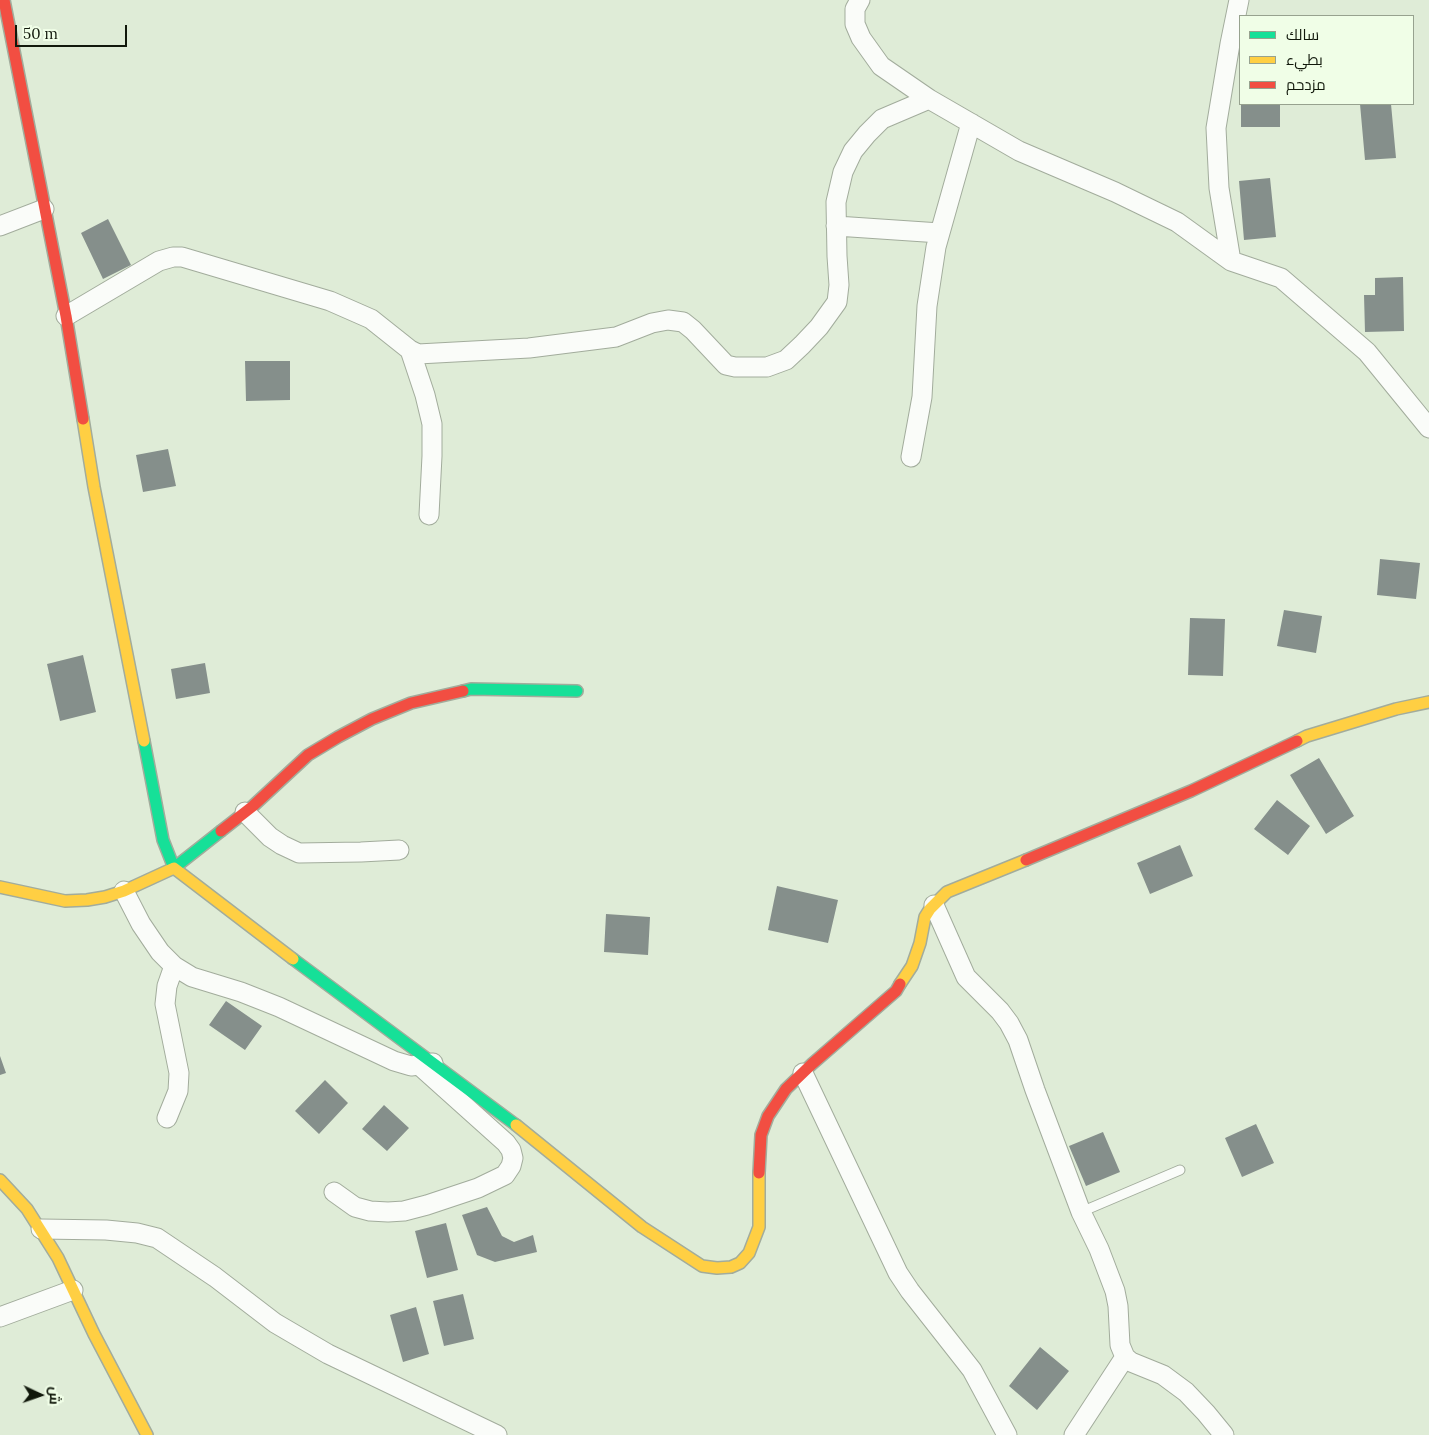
<!DOCTYPE html>
<html>
<head>
<meta charset="utf-8">
<style>
	body { margin:0 }
	#map { position:relative; width:1429px; height:1435px; overflow:hidden; background:#dfecd7; font-family:Lora,Cairo,serif }
	canvas { display:block }
	.legend { position:absolute; left:1239px; top:15px; width:175px; height:90px; box-sizing:border-box; background:#f0fee7; border:1px solid #97a28f; margin:0; padding:6px 9px; list-style:none; font-size:15px; color:#11180b }
	.legend li { display:flex; align-items:center; gap:10px; height:25px }
	.legend b { width:25px; border:1px solid #97a28f }
	.north { position:absolute; left:15px; top:1370px; width:50px; height:50px; -webkit-text-stroke:4px #f0fee7; paint-order:stroke; rotate:93deg; font-size:14px; font-weight:700; line-height:20px; text-align:center; color:#11180b }
	.north::after { content:''; display:block; margin:auto; width:18px; height:22px; background:#11180b; clip-path:polygon(50% 0,100% 100%,50% 72%,0 100%) }
	.scale { position:absolute; left:15px; top:25px; width:112px; height:22px; box-sizing:border-box; border:2px solid #11180b; border-top:0; padding-left:6px; font-size:15px; line-height:18px; white-space:nowrap; color:#11180b; -webkit-text-stroke:4px #f0fee7; paint-order:stroke }
</style>
</head>
<body>
<div id="map">
<canvas width="1429" height="1435"></canvas>
<ul class="legend">
<li><b style="height:6px;background:#16e098"></b>سالك</li>
<li><b style="height:6px;background:#ffcf43"></b>بطيء</li>
<li><b style="height:6px;background:#f24e42"></b>مزدحم</li>
</ul>
<div class="north">ش</div>
<div class="scale">50 m</div>
</div>
<script>
const ctx = document.querySelector('canvas').getContext('2d');
ctx.lineJoin = 'round';
function fillPath(path, color) {
  ctx.fillStyle = color;
  ctx.fill(path, 'evenodd');
}
function poly(rows) {
  const path = new Path2D();
  for (const r of rows) {
    path.moveTo(r[0], r[1]);
    for (let i = 2; i < r.length; i += 2) path.lineTo(r[i], r[i + 1]);
  }
  return path;
}
function stroke(path, color, width, dash) {
  ctx.strokeStyle = color;
  ctx.lineWidth = width;
  ctx.lineCap = dash ? 'butt' : 'round';
  ctx.setLineDash(dash || []);
  ctx.stroke(path);
}
fillPath(poly([
	[1241,104,1280,104,1280,127,1241,127],
	[1360,104,1391,104,1396,158,1365,160],
	[1270,178,1276,237,1244,240,1239,181],
	[108,219,131,265,103,279,81,233],
	[1403,277,1404,331,1365,332,1364,295,1375,295,1375,278],
	[245,361,290,361,290,400,246,401],
	[168,449,176,486,143,492,136,455],
	[1380,559,1420,563,1416,599,1377,595],
	[1284,610,1322,616,1316,653,1277,646],
	[1190,618,1225,619,1223,676,1188,675],
	[83,655,96,712,60,721,47,664],
	[205,663,210,693,176,699,171,669],
	[1319,758,1354,816,1326,834,1290,775],
	[1277,800,1310,826,1288,855,1254,829],
	[1180,845,1193,876,1150,894,1137,863],
	[777,886,838,900,828,943,768,930],
	[606,914,650,917,648,955,604,952],
	[226,1001,262,1026,245,1050,209,1025],
	[0,1056,6,1073,0,1075],
	[325,1080,348,1103,319,1134,295,1111],
	[384,1105,409,1128,387,1151,362,1129],
	[1256,1124,1274,1163,1242,1177,1225,1138],
	[1103,1132,1120,1172,1086,1186,1069,1146],
	[487,1207,502,1236,514,1242,533,1235,537,1252,495,1262,477,1255,462,1215],
	[446,1223,458,1270,427,1278,415,1231],
	[463,1294,474,1339,444,1346,433,1301],
	[416,1307,429,1354,403,1362,390,1315],
	[1040,1347,1069,1371,1037,1410,1009,1386]
]), '#858f8b');
const lane = poly([
	[1081,1212,1180,1170]
]);
const street = poly([
	[860,0,855,9,855,24,861,38,881,66,929,99,1019,151,1115,192,1177,222,1231,261,1281,278,1367,352,1429,428],
	[0,226,44,209],
	[836,226,940,233],
	[1231,261,1219,188,1216,128,1230,44,1239,0],
	[66,316,159,261,173,257,182,257,330,301,371,319,410,350,418,354,529,348,616,337,652,323,668,320,683,322,693,330,726,365,735,367,767,367,786,360,802,345,819,327,837,302,839,285,837,256,836,202,843,172,853,151,867,134,882,119,929,99],
	[410,350,425,395,432,424,432,456,429,515],
	[911,457,922,397,927,306,936,247,971,123],
	[245,812,270,837,282,845,299,853,361,852,399,850],
	[124,891,141,924,160,952,174,966,192,977,241,992,279,1007,394,1061,411,1066,433,1063],
	[934,905,966,977,1000,1011,1009,1023,1018,1040,1035,1090,1081,1212,1099,1249,1115,1291,1118,1306,1120,1345,1125,1357,1131,1362,1163,1375,1186,1392,1206,1413,1224,1435],
	[803,1073,898,1273,910,1291,972,1370,1007,1435],
	[167,1118,178,1091,179,1073,165,1004,167,986,174,966],
	[334,1192,355,1207,370,1211,388,1212,404,1211,427,1205,478,1188,505,1175,511,1166,513,1158,511,1150,506,1143,419,1065],
	[41,1229,106,1230,137,1233,157,1238,215,1277,275,1323,328,1354,497,1435],
	[0,1317,73,1290],
	[1074,1435,1125,1357]
]);
const fast = poly([
	[463,691,471,689,577,691],
	[144,741,163,840,174,868,221,831],
	[293,959,516,1125]
]);
const slow = poly([
	[83,419,94,487,144,741],
	[1297,741,1307,736,1396,709,1429,702],
	[0,887,65,901,87,900,105,897,124,891,174,868,293,959],
	[900,984,912,966,920,943,925,917,930,909,947,892,1026,860],
	[516,1125,642,1227,702,1266,717,1268,731,1267,740,1263,749,1253,759,1227,759,1173],
	[0,1180,27,1209,58,1258,94,1334,147,1435]
]);
const jam = poly([
	[4,0,66,316,83,419],
	[221,831,253,806,308,755,338,737,372,719,411,703,463,691],
	[1026,860,1191,791,1297,741],
	[759,1173,761,1135,768,1116,786,1089,812,1064,896,991,900,984]
]);
stroke(lane, '#a2ac9c', 11);
stroke(street, '#a2ac9c', 21);
stroke(fast, '#a2ac9c', 14);
stroke(slow, '#a2ac9c', 14);
stroke(jam, '#a2ac9c', 14);
stroke(lane, '#fafcf9', 9);
stroke(street, '#fafcf9', 19);
stroke(fast, '#16e098', 11);
stroke(slow, '#ffcf43', 11);
stroke(jam, '#f24e42', 11);
</script>
</body>
</html>
